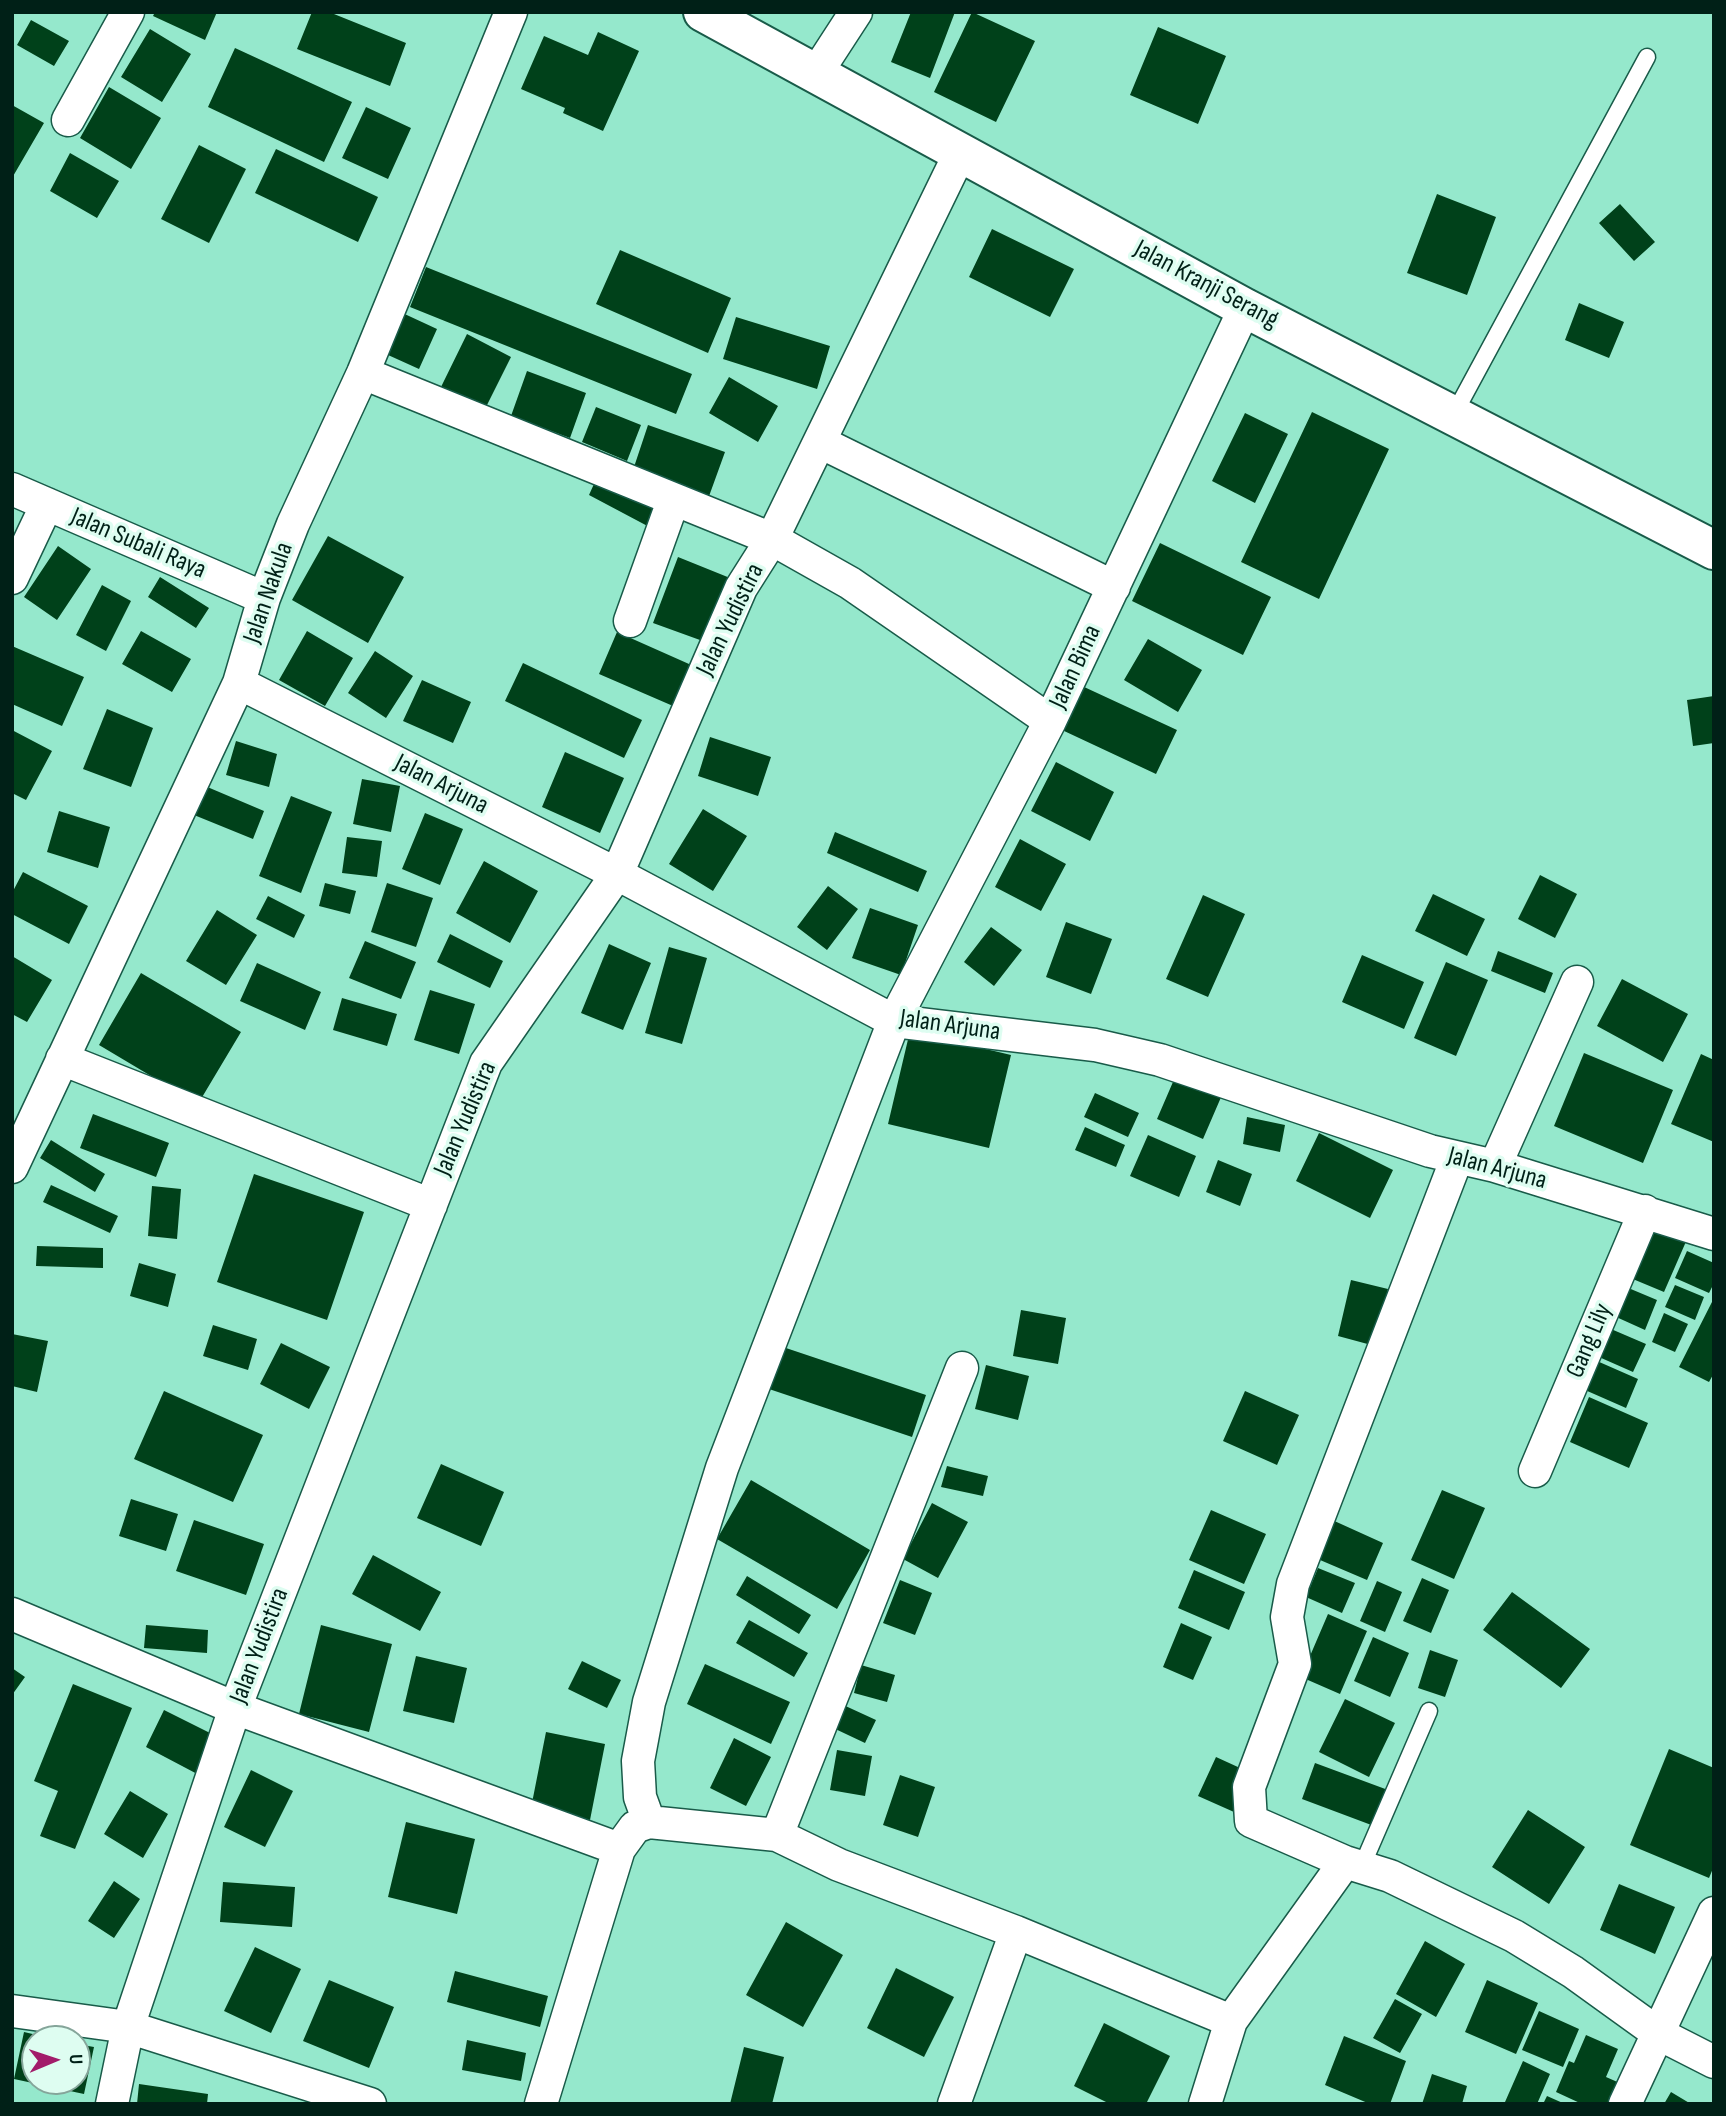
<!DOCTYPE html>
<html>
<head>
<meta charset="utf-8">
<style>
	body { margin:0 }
	#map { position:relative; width:1726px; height:2116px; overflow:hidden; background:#95e8cc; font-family:"Sofia Sans Condensed",sans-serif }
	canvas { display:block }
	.frame { position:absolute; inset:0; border:14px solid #002017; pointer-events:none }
	.north { position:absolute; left:21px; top:2025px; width:70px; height:70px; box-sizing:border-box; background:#defdf1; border:2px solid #85a59a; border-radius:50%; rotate:88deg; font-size:19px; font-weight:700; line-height:28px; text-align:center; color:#002017 }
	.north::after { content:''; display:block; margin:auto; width:24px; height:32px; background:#a21c6a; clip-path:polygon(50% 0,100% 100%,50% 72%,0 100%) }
</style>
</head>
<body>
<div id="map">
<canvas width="1726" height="2116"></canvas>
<div class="frame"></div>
<div class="north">U</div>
</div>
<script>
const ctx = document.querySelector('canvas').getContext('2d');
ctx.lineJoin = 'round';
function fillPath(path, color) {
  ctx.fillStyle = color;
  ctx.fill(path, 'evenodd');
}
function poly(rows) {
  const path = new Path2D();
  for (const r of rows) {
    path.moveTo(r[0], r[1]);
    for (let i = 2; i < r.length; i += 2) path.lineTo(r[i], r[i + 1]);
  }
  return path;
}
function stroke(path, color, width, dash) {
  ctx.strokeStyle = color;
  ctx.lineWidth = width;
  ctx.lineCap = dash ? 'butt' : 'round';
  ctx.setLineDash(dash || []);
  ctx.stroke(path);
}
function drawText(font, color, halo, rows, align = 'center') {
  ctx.font = font + ' "Sofia Sans Condensed",sans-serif';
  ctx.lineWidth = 7;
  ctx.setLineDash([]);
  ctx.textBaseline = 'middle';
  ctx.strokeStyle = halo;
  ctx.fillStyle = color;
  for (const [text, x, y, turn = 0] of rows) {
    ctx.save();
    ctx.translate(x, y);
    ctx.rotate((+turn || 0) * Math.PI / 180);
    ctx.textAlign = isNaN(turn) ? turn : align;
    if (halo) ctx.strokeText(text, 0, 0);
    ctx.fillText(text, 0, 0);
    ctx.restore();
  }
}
fillPath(poly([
	[155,12,217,12,205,40,153,16],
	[312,12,329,12,406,43,390,86,297,49],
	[911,12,955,12,930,78,891,62],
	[972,12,1035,41,996,122,934,92],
	[31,20,69,41,54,66,17,45],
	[1158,27,1226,56,1198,124,1130,95],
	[150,29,191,54,162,102,121,77],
	[598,32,639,51,603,131,563,113,565,108,521,89,544,36,588,55],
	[235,48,352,102,324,162,208,107],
	[109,87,161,118,131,169,80,138],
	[12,105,44,123,12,178],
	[366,107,411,128,388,179,342,158],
	[199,145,246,169,209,243,161,219],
	[276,149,378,197,358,242,255,193],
	[70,153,119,181,97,218,50,191],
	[1437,194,1496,217,1467,295,1407,273],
	[1620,204,1655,242,1634,261,1599,223],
	[992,229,1074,269,1050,317,969,277],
	[620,250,731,298,708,353,596,304],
	[426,267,692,374,676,414,410,307],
	[1579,303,1624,322,1609,358,1565,340],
	[396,310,437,329,419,369,377,350],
	[736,317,830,346,817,389,723,359],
	[467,334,511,357,485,409,441,387],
	[527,371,586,393,570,438,511,416],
	[729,377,778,406,758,442,709,413],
	[596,407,641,425,627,461,582,442],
	[1312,412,1389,449,1319,599,1241,562],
	[1245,413,1288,434,1255,503,1212,481],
	[648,425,725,452,708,499,632,473],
	[598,475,663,506,655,530,589,495],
	[328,536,404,577,368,643,292,600],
	[1160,543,1271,597,1243,655,1132,601],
	[58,546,91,569,57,620,24,597],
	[678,557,735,580,711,644,653,623],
	[160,577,209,608,196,628,148,597],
	[102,585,131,601,106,651,76,635],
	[141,631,191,659,172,692,122,664],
	[307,631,353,658,325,706,279,680],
	[617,632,698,668,680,709,599,674],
	[1148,639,1202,670,1178,712,1124,680],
	[12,646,84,677,62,726,12,704],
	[375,651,413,676,386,718,348,693],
	[523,663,642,720,624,758,505,701],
	[422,680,471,702,453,743,403,721],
	[1082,686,1177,730,1156,774,1062,730],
	[1714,696,1714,743,1693,746,1687,700],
	[107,709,153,728,131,787,83,769],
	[12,730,52,751,26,800,12,793],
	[710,737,771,757,758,796,698,776],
	[236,741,277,754,269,787,226,775],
	[565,752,624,778,600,833,542,807],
	[1056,762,1114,792,1090,841,1031,811],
	[362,779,400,786,391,832,353,824],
	[205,786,264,811,253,839,194,815],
	[291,796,332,812,301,893,259,876],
	[703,809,747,836,713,891,669,864],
	[59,811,110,827,98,868,47,852],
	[425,813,463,829,440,885,402,869],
	[835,832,927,871,918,892,827,853],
	[347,837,382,841,377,877,342,873],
	[1020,839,1066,864,1041,911,995,887],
	[484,861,538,891,510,943,456,913],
	[23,872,88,906,69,944,12,914,12,893],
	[1540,875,1577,894,1555,938,1518,919],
	[325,883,356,891,350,914,319,906],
	[387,883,433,898,416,947,371,932],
	[828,886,858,909,827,950,797,927],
	[1433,894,1485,919,1467,956,1415,931],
	[1203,895,1245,914,1208,997,1166,979],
	[268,896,305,915,294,938,256,919],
	[870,908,918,925,901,975,852,958],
	[217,910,257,935,226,985,186,961],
	[1066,922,1112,939,1091,994,1046,977],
	[991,927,1022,950,994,986,964,962],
	[450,934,503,961,490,988,437,962],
	[365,941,416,962,401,999,349,978],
	[609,944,651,963,623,1030,581,1013],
	[669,947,707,958,682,1044,645,1033],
	[1498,951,1553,973,1545,993,1491,971],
	[1362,955,1424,982,1404,1029,1342,1002],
	[12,956,52,980,27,1022,12,1014],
	[1446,962,1488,980,1456,1056,1414,1038],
	[257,963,321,992,305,1030,240,1001],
	[141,973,241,1032,198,1104,99,1045],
	[1622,979,1688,1014,1663,1062,1597,1026],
	[430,990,475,1004,459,1054,414,1040],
	[342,998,397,1014,387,1046,333,1030],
	[910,1031,1011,1055,989,1148,888,1124],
	[1584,1053,1673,1090,1643,1163,1554,1126],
	[1701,1054,1714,1060,1714,1142,1671,1124],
	[1179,1068,1225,1088,1203,1139,1157,1119],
	[1095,1093,1139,1113,1128,1137,1084,1117],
	[93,1114,169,1143,156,1177,80,1148],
	[1247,1117,1285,1125,1280,1152,1243,1144],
	[1085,1127,1125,1145,1116,1167,1075,1150],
	[1319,1133,1393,1170,1370,1218,1296,1181],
	[1148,1135,1196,1156,1179,1197,1130,1176],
	[51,1140,105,1174,95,1192,40,1158],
	[1218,1160,1252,1174,1240,1206,1206,1192],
	[254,1174,364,1212,327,1320,217,1282],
	[51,1185,118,1216,110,1233,43,1202],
	[152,1186,181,1189,177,1239,148,1236],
	[1652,1221,1688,1237,1664,1292,1628,1277],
	[37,1246,103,1248,103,1268,36,1266],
	[1687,1251,1714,1263,1714,1283,1709,1293,1675,1278],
	[139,1263,176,1274,168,1307,130,1296],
	[1351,1280,1388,1289,1375,1346,1338,1336],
	[1675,1285,1704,1297,1695,1320,1665,1307],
	[1626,1287,1657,1300,1645,1330,1614,1316],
	[1714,1298,1714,1373,1709,1382,1679,1367],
	[1021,1310,1066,1318,1058,1364,1013,1356],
	[1664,1313,1688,1324,1675,1352,1652,1342],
	[213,1325,257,1339,248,1370,203,1356],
	[1611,1329,1646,1344,1633,1372,1599,1357],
	[12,1334,48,1341,37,1392,12,1386],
	[281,1343,330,1367,309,1409,260,1384],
	[783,1347,926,1395,912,1437,769,1389],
	[1597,1361,1638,1379,1626,1408,1585,1390],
	[986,1365,1029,1376,1018,1420,975,1409],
	[164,1391,263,1435,233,1502,134,1459],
	[1245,1391,1299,1415,1277,1465,1223,1441],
	[1589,1397,1648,1423,1629,1468,1570,1442],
	[441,1464,504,1492,481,1546,417,1518],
	[947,1466,988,1476,983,1496,941,1487],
	[751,1480,870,1550,837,1609,717,1539],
	[1442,1490,1485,1508,1454,1579,1411,1560],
	[131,1499,178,1514,166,1551,119,1536],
	[932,1503,968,1522,938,1578,903,1559],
	[1211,1510,1266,1534,1244,1584,1189,1560],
	[1330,1519,1383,1543,1367,1580,1313,1557],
	[194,1520,264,1544,246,1595,176,1571],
	[373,1555,441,1592,420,1631,352,1594],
	[1318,1568,1355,1583,1342,1613,1306,1597],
	[1194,1570,1245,1592,1229,1630,1178,1608],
	[747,1576,811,1615,799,1634,736,1595],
	[1422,1578,1449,1590,1431,1633,1403,1621],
	[900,1580,932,1593,915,1635,883,1623],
	[1377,1581,1402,1592,1385,1632,1360,1621],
	[1512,1592,1590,1649,1561,1688,1483,1630],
	[1328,1614,1367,1631,1340,1694,1301,1677],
	[749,1620,808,1653,794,1677,736,1643],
	[1181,1623,1212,1637,1193,1680,1163,1667],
	[146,1625,208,1630,207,1653,144,1648],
	[321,1625,392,1644,369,1732,299,1714],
	[1373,1637,1409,1653,1390,1697,1354,1681],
	[1430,1650,1458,1660,1445,1697,1418,1688],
	[416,1656,467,1668,454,1723,403,1711],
	[582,1661,621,1680,607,1708,568,1689],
	[705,1664,790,1702,771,1744,687,1704],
	[861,1665,895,1675,887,1702,854,1693],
	[12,1668,25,1677,12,1695],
	[73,1684,132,1708,75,1849,40,1836,58,1791,34,1781],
	[1345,1699,1395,1723,1369,1777,1319,1752],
	[839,1703,876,1720,865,1743,829,1726],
	[164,1710,220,1738,201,1776,146,1747],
	[546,1732,605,1744,590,1820,531,1808],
	[734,1738,771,1757,746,1806,710,1788],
	[1669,1749,1714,1768,1714,1866,1709,1878,1630,1845],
	[837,1750,872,1756,865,1796,830,1790],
	[1216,1757,1251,1773,1234,1812,1198,1796],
	[1315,1763,1388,1790,1374,1826,1302,1799],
	[251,1770,293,1791,265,1847,224,1827],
	[900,1775,935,1787,918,1837,883,1825],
	[130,1791,168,1814,143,1858,104,1834],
	[1528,1810,1585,1847,1549,1904,1492,1867],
	[406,1822,475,1839,457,1914,388,1897],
	[114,1881,140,1899,114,1938,88,1921],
	[223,1882,295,1887,292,1927,220,1922],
	[1619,1884,1675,1907,1655,1954,1600,1930],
	[786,1922,843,1955,803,2027,746,1995],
	[1425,1941,1465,1964,1436,2017,1396,1994],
	[255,1947,301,1969,271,2033,224,2011],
	[896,1968,954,1997,924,2057,867,2028],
	[455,1971,548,1996,540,2027,447,2002],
	[329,1980,394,2007,369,2068,303,2041],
	[1487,1980,1538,2003,1516,2054,1465,2032],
	[1395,1999,1422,2014,1400,2053,1373,2038],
	[1539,2011,1579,2029,1563,2067,1522,2050],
	[1104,2023,1170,2056,1146,2104,1110,2104,1074,2086],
	[24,2032,50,2038,35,2039,35,2081,77,2081,77,2044,94,2047,84,2094,14,2079],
	[1586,2035,1618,2049,1606,2077,1622,2084,1614,2104,1582,2104,1556,2092,1569,2061,1574,2063],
	[1344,2036,1406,2061,1390,2104,1370,2104,1325,2085],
	[467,2040,526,2053,521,2081,462,2070],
	[744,2047,784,2057,772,2104,730,2104],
	[1523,2061,1550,2074,1537,2104,1505,2102],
	[1432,2074,1467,2086,1462,2104,1422,2104],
	[139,2084,208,2094,207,2104,137,2104],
	[1671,2092,1691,2104,1664,2104],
	[1547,2096,1565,2104,1543,2104]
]), '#00411a');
const lane = poly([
	[1453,416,1647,57],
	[1362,1866,1429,1711]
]);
const street = poly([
	[817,72,856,12],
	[68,120,128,12],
	[363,373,772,539,850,583,1050,721],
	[820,442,1114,587],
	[12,489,264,598],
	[12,578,47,504],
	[630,621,673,501],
	[239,683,617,874,894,1021,1095,1045,1160,1060,1430,1151,1495,1166,1714,1234],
	[62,1059,431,1205],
	[1495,1166,1577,982],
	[12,1167,239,683,264,598,293,524,363,373,511,12],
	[1535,1471,1645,1211],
	[12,1614,235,1708,619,1849,635,1827,649,1822,777,1835,839,1865,1016,1932,1231,2021],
	[649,1822,640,1797,638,1761,649,1702,722,1468,894,1021,1050,721,1245,308],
	[777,1835,962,1368],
	[1345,1862,1251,1821,1249,1787,1295,1664,1287,1617,1293,1584,1457,1158],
	[12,2011,128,2027,370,2104],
	[112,2104,128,2027,235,1708,486,1063,617,874,741,588,772,539,961,151],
	[541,2104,619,1849],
	[954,2104,1016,1932],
	[1205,2104,1231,2021,1345,1862,1390,1876,1514,1936,1573,1972,1659,2034,1714,2062],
	[1625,2104,1714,1913]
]);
const secondary = poly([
	[703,12,1245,308,1714,550]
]);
stroke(lane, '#195b49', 19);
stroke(street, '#195b49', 35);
stroke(secondary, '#195b49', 42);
stroke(lane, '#fff', 16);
stroke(street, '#fff', 32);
stroke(secondary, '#fff', 38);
drawText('26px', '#002017', '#defdf1', [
	["Jalan Kranji Serang",1206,285,28],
	["Jalan Subali Raya",138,544,23],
	["Jalan Nakula",269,593,-71],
	["Jalan Yudistira",731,620,-64],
	["Jalan Bima",1076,667,-65],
	["Jalan Arjuna",441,785,27],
	["Jalan Arjuna",950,1026,8],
	["Jalan Yudistira",466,1119,-67],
	["Jalan Arjuna",1497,1169,15],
	["Gang Lily",1590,1341,-67],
	["Jalan Yudistira",260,1646,-69]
]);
</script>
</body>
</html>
